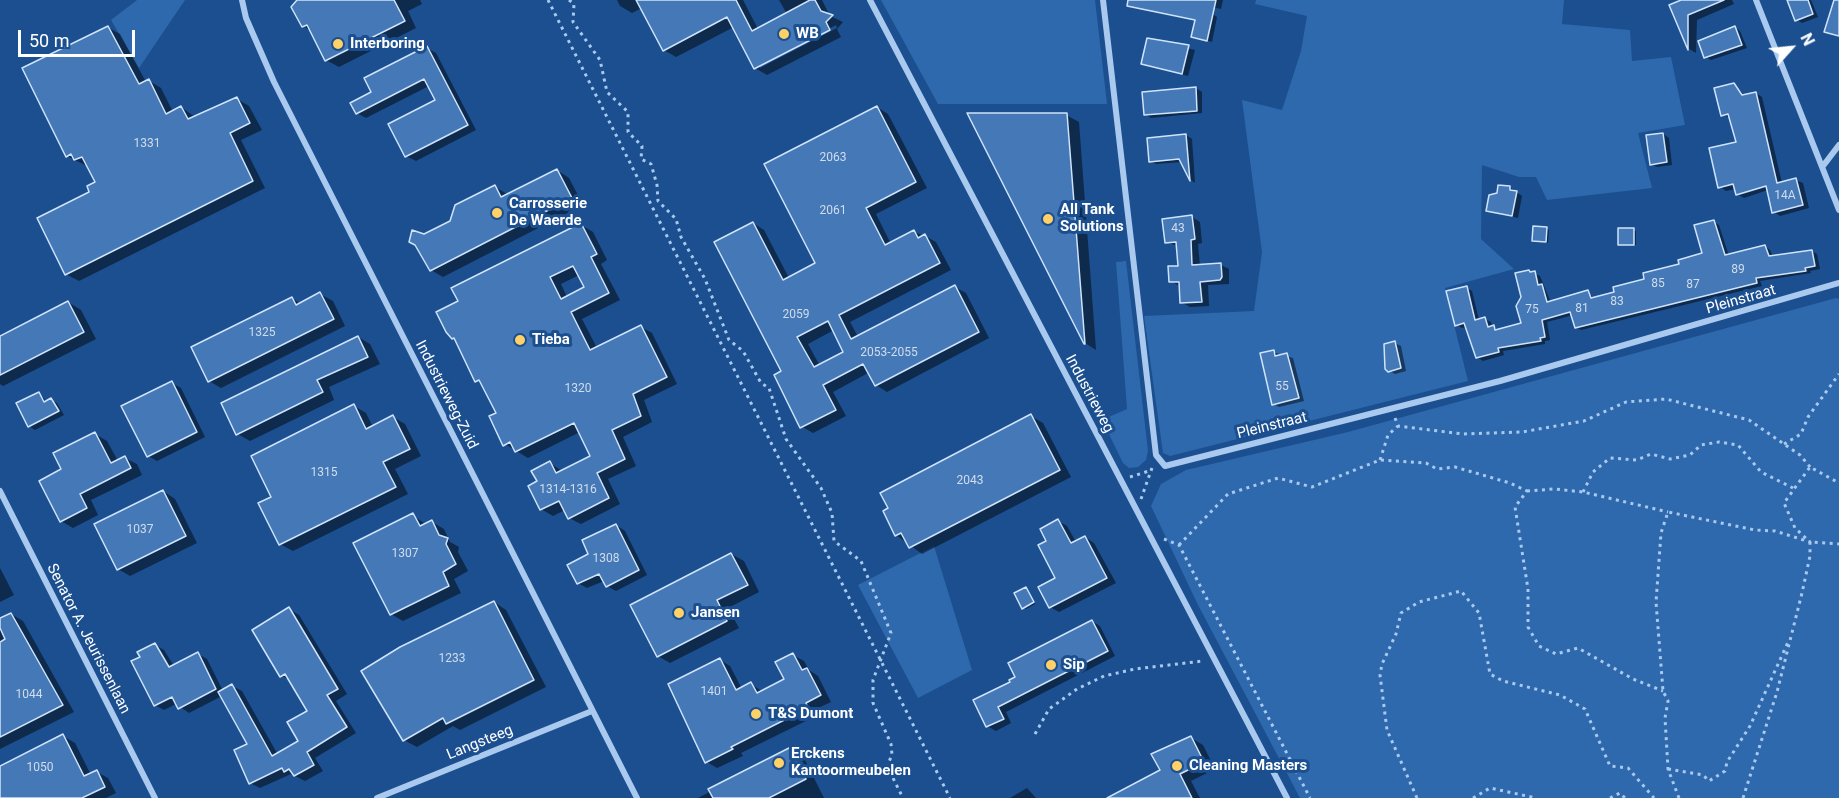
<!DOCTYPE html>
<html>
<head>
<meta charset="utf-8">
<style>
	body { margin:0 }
	#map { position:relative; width:1839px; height:798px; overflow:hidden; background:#1b4f8f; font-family:Roboto,sans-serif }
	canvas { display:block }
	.north { position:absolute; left:1761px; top:18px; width:60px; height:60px; -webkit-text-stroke:4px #1b4f8f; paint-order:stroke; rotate:63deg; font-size:16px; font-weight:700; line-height:24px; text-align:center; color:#fff }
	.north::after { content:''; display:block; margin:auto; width:21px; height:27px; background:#fff; clip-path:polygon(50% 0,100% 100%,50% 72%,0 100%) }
	.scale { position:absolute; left:18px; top:30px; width:117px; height:27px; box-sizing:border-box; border:3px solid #fff; border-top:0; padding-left:8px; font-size:18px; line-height:21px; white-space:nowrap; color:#fff; -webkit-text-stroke:4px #1b4f8f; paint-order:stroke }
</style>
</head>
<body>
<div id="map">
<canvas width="1839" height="798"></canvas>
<div class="north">N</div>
<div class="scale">50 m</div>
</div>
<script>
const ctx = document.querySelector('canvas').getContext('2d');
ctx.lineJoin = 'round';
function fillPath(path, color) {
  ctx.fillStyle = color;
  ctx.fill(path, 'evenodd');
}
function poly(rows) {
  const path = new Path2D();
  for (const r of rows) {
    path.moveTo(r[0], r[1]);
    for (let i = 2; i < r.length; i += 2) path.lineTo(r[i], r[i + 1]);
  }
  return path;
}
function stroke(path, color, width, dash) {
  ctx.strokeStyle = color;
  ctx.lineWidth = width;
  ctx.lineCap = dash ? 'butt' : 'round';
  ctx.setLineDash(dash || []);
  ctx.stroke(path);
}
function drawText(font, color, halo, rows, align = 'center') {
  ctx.font = font + ' Roboto,sans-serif';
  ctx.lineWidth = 6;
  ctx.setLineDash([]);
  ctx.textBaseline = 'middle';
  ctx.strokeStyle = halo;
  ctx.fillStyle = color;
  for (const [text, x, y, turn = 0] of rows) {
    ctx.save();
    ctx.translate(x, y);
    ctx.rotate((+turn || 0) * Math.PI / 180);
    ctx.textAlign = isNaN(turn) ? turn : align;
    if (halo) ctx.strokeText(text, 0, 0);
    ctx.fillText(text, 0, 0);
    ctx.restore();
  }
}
fillPath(poly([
	[137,0,185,0,139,68,111,20],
	[881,0,1095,0,1107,104,938,104],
	[1256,0,1564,0,1562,24,1630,30,1632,61,1671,57,1685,125,1638,133,1652,188,1547,200,1536,177,1519,177,1482,165,1481,239,1514,269,1445,288,1468,381,1170,456,1163,453,1144,316,1254,311,1262,252,1242,100,1282,110,1301,51,1307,16,1255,4],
	[1126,261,1148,451,1146,460,1138,467,1129,468,1123,463,1102,420,1127,409,1116,262],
	[1836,298,1839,299,1839,798,1300,798,1198,605,1151,506,1161,484,1186,470,1348,432],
	[934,546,972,670,918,698,858,585]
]), '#2e69ad');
fillPath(poly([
	[308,0,420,0,422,4,408,11,416,28,339,67,326,60,312,32,303,26],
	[617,0,743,0,758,29,787,14,779,0,822,0,830,16,843,22,837,29,841,37,767,75,755,68,734,27,676,57,664,50,642,8,632,13,620,6],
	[836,25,837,28,760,68,760,65],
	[1149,0,1184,0,1183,18,1153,12,1147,9],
	[1206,0,1223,0,1221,9,1207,6],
	[1678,0,1732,0,1734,4,1697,20,1696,53,1689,49,1671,6,1679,2],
	[1787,0,1811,0,1818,17,1802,23,1797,20],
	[1213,14,1217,17,1212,42,1193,36],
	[107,27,120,34,146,82,149,81,161,88,173,112,181,107,195,117,237,99,249,106,262,130,241,140,265,188,79,281,66,274,97,183,89,167,67,156],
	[1735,27,1740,31,1747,48,1711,60,1706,57],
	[1148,39,1195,50,1188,76,1143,64],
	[427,48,436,53,476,130,416,161,406,156,437,101,429,86,366,118,357,113,373,93],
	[1734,84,1745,96,1756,93,1762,97,1782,183,1796,180,1803,183,1809,208,1780,216,1774,212,1768,190,1744,198,1737,194,1736,189,1726,191,1720,187,1737,143,1731,118,1722,115],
	[1772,182,1773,185,1740,195,1740,192],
	[1196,88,1202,92,1202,113,1151,118,1145,114],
	[877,107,888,114,927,188,876,214,891,244,914,232,925,236,936,242,951,270,850,322,858,337,955,287,966,293,989,338,887,392,876,385,868,373,833,392,846,416,813,433,801,426,783,372,753,223,764,230,789,278,817,264],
	[834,330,845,352,820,366,808,344],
	[969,114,1066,115,1079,122,1096,350,1085,343],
	[1663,134,1669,138,1672,165,1657,167,1651,164],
	[1186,135,1192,139,1195,183,1191,180,1182,162,1156,164,1150,161],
	[557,170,569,178,583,205,443,277,431,270,424,236,451,222,495,187,507,194],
	[1499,186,1510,188,1510,197,1511,188,1522,196,1518,218,1488,211,1498,194],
	[1192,217,1200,222,1202,243,1198,244,1200,266,1221,265,1229,269,1229,284,1208,285,1209,306,1190,307,1181,302,1180,286,1170,281,1180,267,1178,246,1166,242],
	[1714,222,1719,225,1729,256,1765,246,1770,250,1773,257,1812,251,1817,254,1820,269,1810,271,1811,273,1760,281,1762,286,1581,330,1576,327,1573,315,1547,322,1550,340,1545,341,1545,344,1503,351,1504,355,1483,361,1477,357,1467,327,1462,328,1457,325,1467,288,1472,291,1479,320,1485,319,1491,322,1492,327,1500,330,1522,324,1522,298,1529,271,1540,276,1551,303,1588,292,1595,299,1616,293,1704,254],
	[581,225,593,232,607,260,601,264,620,300,582,319,597,348,641,327,652,333,677,384,644,400,652,422,623,437,636,466,608,479,620,504,581,524,569,518,565,510,553,516,541,509,539,482,550,463,562,471,592,456,580,432,528,458,505,444,498,413,483,384,477,380,457,340,453,338,460,301],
	[579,275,586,288,567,297,561,284],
	[1546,228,1549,230,1548,243,1533,240],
	[1633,229,1636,231,1636,245,1620,244],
	[320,294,333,301,345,326,221,388,209,381,292,298,301,304],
	[68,302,81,310,96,339,3,386,0,384,0,337],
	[358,337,370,344,380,364,329,387,334,400,250,441,238,434],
	[1395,343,1401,346,1406,371,1395,374,1386,369],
	[1273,352,1293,358,1304,401,1279,407,1273,404],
	[172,383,181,388,205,437,157,461,148,456],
	[39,393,47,402,51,400,57,403,64,415,35,430,29,426],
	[354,406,366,413,373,427,393,417,405,424,421,456,395,469,408,494,293,551,280,544],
	[1031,416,1043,423,1071,477,922,554,896,535],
	[95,434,107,441,118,461,125,458,137,464,142,475,91,500,98,515,73,528,61,521,63,470],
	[163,491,175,499,197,543,130,576,118,569],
	[412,515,427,525,432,522,444,529,450,542,459,547,458,552,468,571,454,579,461,593,403,621,391,614],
	[1058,521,1067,526,1076,542,1085,537,1094,543,1116,583,1059,612,1050,607,1057,579,1048,542],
	[616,525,625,531,647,575,616,591,607,586,604,581,587,588,578,583,590,555],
	[731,554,744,561,759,592,728,608,739,628,670,663,658,656],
	[0,568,14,595,0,602],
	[1026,589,1035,604,1026,609,1023,608],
	[494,602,506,610,546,687,460,730,453,726,417,747,404,740],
	[289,609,299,615,347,694,336,701,356,733,315,758,323,771,305,781,291,774,260,788,250,783,249,744,222,696,189,713,176,704,164,710,155,705,142,657,155,645,164,650,174,666,198,654,207,659,223,691,232,686,242,691,278,755,300,742,309,712,291,681,281,675],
	[11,614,23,621,74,712,0,749,0,620],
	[1092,621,1100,626,1115,656,1006,712,1011,723,996,731,987,726,975,701,1013,683],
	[793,655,804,661,809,670,818,676,831,702,816,709,818,715,741,753,743,756,717,768,707,762,720,660,730,666,742,689,751,684,763,692,786,680],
	[63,736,75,743,91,775,97,772,108,778,116,793,106,798,0,798,0,767],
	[1191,738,1203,745,1215,769,1191,781,1200,798,1110,798,1162,771],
	[791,749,803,756,824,798,698,798],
	[1027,788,1036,798,1010,798]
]), '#0007');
const building = poly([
	[297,0,394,0,405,21,325,61,307,25,302,27,291,7,297,0],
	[636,0,736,0,752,31,810,0,815,0,821,11,833,15,826,22,830,30,754,69,727,17,663,51,636,0],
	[1128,0,1216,0,1207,41,1191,37,1195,20,1127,6,1128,0],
	[1681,0,1724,0,1688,15,1688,50,1669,5,1681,0],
	[1787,0,1808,0,1813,14,1795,21,1787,0],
	[1834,0,1839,0,1839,36,1824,32,1834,0],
	[108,26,139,84,149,79,166,114,181,106,188,119,237,97,250,123,230,133,253,181,65,275,37,218,89,192,87,186,95,182,82,157,74,160,71,154,66,157,22,68,108,26],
	[1735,26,1742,45,1704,58,1698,41,1735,26],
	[1147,38,1189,45,1182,74,1141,64,1147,38],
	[427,46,468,125,405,157,388,124,435,100,424,79,356,114,350,103,371,92,364,78,427,46],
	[1734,83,1742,95,1756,92,1777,183,1796,178,1803,205,1772,213,1766,186,1736,195,1733,184,1718,188,1709,148,1736,142,1728,114,1721,116,1714,88,1734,83],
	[1196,87,1197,111,1144,115,1142,92,1196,87],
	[877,106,916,182,866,208,885,245,914,230,918,238,925,234,940,263,839,315,851,339,955,285,979,332,875,386,863,364,823,385,836,410,800,428,774,375,781,371,714,242,753,222,783,280,815,263,764,164,877,106],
	[828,321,843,352,814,367,797,337,828,321],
	[967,113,1067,113,1085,344,1084,344,967,113],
	[1663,133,1667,162,1650,165,1646,135,1663,133],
	[1186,134,1190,181,1179,159,1149,162,1147,138,1186,134],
	[557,169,572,198,430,271,415,245,409,242,412,230,424,234,450,221,455,205,495,185,501,197,557,169],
	[1498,185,1510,186,1510,190,1517,191,1512,216,1486,211,1489,195,1497,193,1498,185],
	[1192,215,1195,239,1191,240,1192,265,1221,263,1222,277,1220,280,1200,282,1202,302,1180,303,1179,282,1169,282,1168,266,1178,266,1176,242,1165,243,1162,219,1192,215],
	[1714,220,1725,255,1765,245,1769,256,1812,250,1815,266,1805,268,1806,271,1756,278,1757,283,1575,328,1570,312,1542,320,1545,337,1540,338,1541,341,1498,348,1499,352,1476,358,1464,323,1455,326,1446,291,1467,286,1475,320,1485,317,1488,327,1494,325,1495,330,1521,323,1516,306,1521,297,1515,273,1529,270,1530,272,1535,271,1538,285,1542,284,1547,302,1588,290,1591,298,1614,292,1613,287,1644,279,1643,273,1679,264,1678,260,1702,253,1694,225,1714,220],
	[581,223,597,254,591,257,609,293,571,312,590,350,641,325,667,377,633,394,641,416,612,430,625,459,597,473,609,498,568,519,559,501,540,510,528,486,537,481,531,471,550,461,556,473,590,456,574,423,515,452,510,442,503,446,489,416,496,413,479,380,475,382,454,338,452,339,446,332,436,312,458,301,451,288,581,223],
	[573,266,584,287,561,299,550,277,573,266],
	[1533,226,1547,227,1546,242,1532,241,1533,226],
	[1618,228,1634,228,1634,245,1618,245,1618,228],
	[320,292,334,319,208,382,191,347,292,297,296,305,320,292],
	[68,301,84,332,0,375,0,336,68,301],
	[358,336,368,357,317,380,323,392,236,435,221,403,358,336],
	[1395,341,1401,368,1388,372,1385,369,1384,344,1395,341],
	[1274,350,1275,356,1287,353,1299,398,1272,405,1260,353,1274,350],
	[172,381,197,432,147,457,121,406,172,381],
	[39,392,44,402,51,398,59,411,28,427,16,403,39,392],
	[354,404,366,429,393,415,410,449,383,462,396,487,279,545,258,503,271,497,251,456,354,404],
	[1031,414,1060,470,909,548,901,533,895,536,883,511,888,508,880,493,1031,414],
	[95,432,111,463,125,456,131,468,80,494,87,508,60,522,39,481,61,469,53,453,95,432],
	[163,490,186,536,117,570,94,524,163,490],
	[413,513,420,526,432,520,439,535,448,538,446,544,456,564,443,572,449,586,390,615,353,543,413,513],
	[1058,519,1071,543,1085,536,1107,578,1049,608,1038,587,1055,578,1038,545,1046,541,1040,529,1058,519],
	[616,524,639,570,606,587,599,574,577,584,567,565,588,554,582,540,616,524],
	[731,553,748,585,717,600,727,621,657,657,630,605,731,553],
	[1026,587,1034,602,1022,609,1014,593,1026,587],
	[494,601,534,680,446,724,443,718,403,741,361,671,400,647,494,601],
	[289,607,338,689,327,695,347,727,307,752,314,765,294,776,289,769,284,772,282,768,249,784,234,750,247,744,218,692,232,684,272,756,298,741,287,722,307,711,285,674,280,677,252,630,289,607],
	[11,613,63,705,0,737,0,642,5,639,0,628,0,618,11,613],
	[1092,620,1108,651,998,707,1004,719,986,727,973,700,1010,682,1009,680,1015,677,1008,663,1092,620],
	[155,643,169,667,198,652,216,689,178,709,172,697,154,706,131,661,140,657,137,652,155,643],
	[793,653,802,670,807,668,821,695,806,703,808,708,731,747,733,749,705,763,668,684,720,658,736,690,751,682,757,693,784,679,775,662,793,653],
	[63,734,84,776,97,770,105,787,82,798,0,798,0,766,63,734],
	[1191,736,1204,762,1180,774,1192,798,1107,798,1160,770,1151,754,1191,736],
	[791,747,806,779,769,798,713,798,708,789,791,747]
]);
fillPath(building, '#4478b7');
stroke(building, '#cfe3fa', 1.5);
stroke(poly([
	[548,0,950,798],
	[569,0,574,4,573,22,600,60,607,92,628,112,628,132,642,146,641,159,651,164,657,185,658,201,676,219,681,237,705,279,729,340,743,351,761,383,769,388,786,439,821,488,832,513,834,541,861,561,891,633,873,680,873,703,891,744,892,755,887,766,903,798],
	[1395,418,1398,426,1463,434,1522,432,1584,421,1626,402,1666,399,1749,420,1800,455,1810,467],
	[1784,444,1801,434,1808,417,1839,374],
	[1380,460,1388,435,1398,426],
	[1130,477,1152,470],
	[1527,491,1554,489,1583,492,1668,512],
	[1583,492,1593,472,1610,458,1637,460,1651,454,1670,459,1690,455,1701,445,1719,442,1738,445,1761,472,1793,488],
	[1141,499,1153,465],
	[1164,539,1179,545,1310,798],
	[1179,545,1228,494,1278,478,1312,487,1380,460,1426,463,1437,469,1455,467,1510,483,1527,491,1515,507,1528,589,1528,627,1539,646,1556,654,1578,648,1633,679,1663,691],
	[1035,734,1049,709,1077,689,1104,676,1135,669,1203,661],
	[1668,769,1703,775,1709,781,1725,771,1727,762,1750,726,1789,640],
	[1417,798,1387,730,1380,675,1382,664,1396,634,1401,613,1419,602,1461,591,1479,613,1490,674,1503,681,1560,695,1585,709,1610,766,1628,768,1654,798],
	[1473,798,1490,788,1536,798],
	[1610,798,1620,793,1625,798],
	[1679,798,1668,769,1665,718,1668,701,1663,691,1656,602,1661,533,1668,512,1755,530,1775,531,1810,542,1795,528,1784,503,1810,467,1839,483],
	[1743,798,1777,692,1802,593,1810,556,1810,542,1839,544]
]), '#a9c9ee', 3, [3, 4.5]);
stroke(poly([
	[242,0,246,18,274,82,637,798],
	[870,0,1287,798],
	[1103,0,1156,455,1165,466,1500,381,1839,283],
	[1756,0,1839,210],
	[1823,166,1839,145],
	[0,491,155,798],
	[377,798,592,711]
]), '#a9c9ee', 6);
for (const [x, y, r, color] of [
	[784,34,6,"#ffd166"],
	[338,44,6,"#ffd166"],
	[497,213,6,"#ffd166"],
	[1048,219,6,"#ffd166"],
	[520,340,6,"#ffd166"],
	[679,613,6,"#ffd166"],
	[1051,665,6,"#ffd166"],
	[756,714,6,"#ffd166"],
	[779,763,6,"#ffd166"],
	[1177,766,6,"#ffd166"]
]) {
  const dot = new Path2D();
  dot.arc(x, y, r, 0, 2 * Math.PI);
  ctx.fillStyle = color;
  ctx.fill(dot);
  stroke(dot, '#1b4f8f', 2);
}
drawText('12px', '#d0dded', null, [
	["1331",147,144],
	["2063",833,158],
	["14A",1785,196],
	["2061",833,211],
	["43",1178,229],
	["89",1738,270],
	["85",1658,284],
	["87",1693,285],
	["83",1617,302],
	["81",1582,309],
	["75",1532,310],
	["2059",796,315],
	["1325",262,333],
	["2053-2055",889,353],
	["55",1282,387],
	["1320",578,389],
	["1315",324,473],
	["2043",970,481],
	["1314-1316",568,490],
	["1037",140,530],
	["1307",405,554],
	["1308",606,559],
	["1233",452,659],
	["1401",714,692],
	["1044",29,695],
	["1050",40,768]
]);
drawText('bold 15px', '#fff', '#1b4f8f', [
	["WB",796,34],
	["Interboring",350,44],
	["Carrosserie",509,204],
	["De Waerde",509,221],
	["All Tank",1060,210],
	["Solutions",1060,227],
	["Tieba",532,340],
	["Jansen",691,613],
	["Sip",1063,665],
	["T&S Dumont",768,714],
	["Erckens",791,754],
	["Kantoormeubelen",791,771],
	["Cleaning Masters",1189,766]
], 'left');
drawText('15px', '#fff', '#1b4f8f', [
	["Pleinstraat",1741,300,-16],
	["Industrieweg",1089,394,62],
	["Industrieweg-Zuid",446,395,63],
	["Pleinstraat",1272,426,-14],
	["Senator A. Jeurissenlaan",88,639,63],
	["Langsteeg",480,743,-22]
]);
</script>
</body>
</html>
